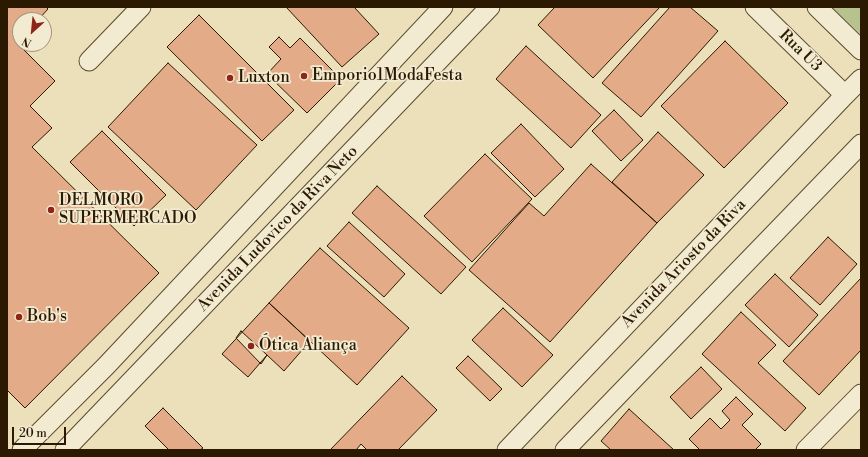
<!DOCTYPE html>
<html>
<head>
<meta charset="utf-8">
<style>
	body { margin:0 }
	#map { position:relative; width:868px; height:457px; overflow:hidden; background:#ebe0ba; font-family:"Libre Bodoni",serif }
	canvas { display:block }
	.frame { position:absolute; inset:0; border:8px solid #2b1901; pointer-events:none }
	.north { position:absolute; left:12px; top:12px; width:40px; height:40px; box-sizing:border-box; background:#f2ebd2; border:1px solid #a2977e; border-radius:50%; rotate:207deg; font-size:11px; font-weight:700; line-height:16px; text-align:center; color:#2b1901 }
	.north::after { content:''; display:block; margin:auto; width:14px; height:18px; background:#8f2418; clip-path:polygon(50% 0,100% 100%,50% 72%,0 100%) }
	.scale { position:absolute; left:12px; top:427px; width:54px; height:18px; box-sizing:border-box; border:2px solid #2b1901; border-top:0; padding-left:5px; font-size:12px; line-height:14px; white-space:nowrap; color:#2b1901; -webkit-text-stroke:3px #f2ebd2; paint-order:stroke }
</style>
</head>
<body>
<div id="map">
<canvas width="868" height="457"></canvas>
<div class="frame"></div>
<div class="north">N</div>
<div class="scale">20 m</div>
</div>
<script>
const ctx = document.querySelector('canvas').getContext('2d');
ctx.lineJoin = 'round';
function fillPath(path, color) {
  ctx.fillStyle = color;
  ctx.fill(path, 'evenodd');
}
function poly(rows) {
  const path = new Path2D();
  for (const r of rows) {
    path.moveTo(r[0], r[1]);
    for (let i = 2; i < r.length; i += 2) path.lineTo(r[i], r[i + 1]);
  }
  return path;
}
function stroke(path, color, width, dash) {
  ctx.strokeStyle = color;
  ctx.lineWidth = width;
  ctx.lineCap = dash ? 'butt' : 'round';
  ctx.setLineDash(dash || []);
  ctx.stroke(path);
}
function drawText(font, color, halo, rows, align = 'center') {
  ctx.font = font + ' "Libre Bodoni",serif';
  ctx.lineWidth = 3.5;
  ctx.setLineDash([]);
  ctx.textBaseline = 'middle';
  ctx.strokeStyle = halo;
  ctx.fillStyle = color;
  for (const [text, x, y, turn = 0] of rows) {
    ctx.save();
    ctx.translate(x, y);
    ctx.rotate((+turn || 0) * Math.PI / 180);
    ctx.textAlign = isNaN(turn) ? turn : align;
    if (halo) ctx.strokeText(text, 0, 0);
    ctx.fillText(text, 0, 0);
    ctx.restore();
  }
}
fillPath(poly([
	[832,7,861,7,861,35]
]), '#b8c28f');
const building = poly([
	[7,7,46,7,48,9,38,20,20,20,20,38,16,42,55,81,30,106,52,128,32,147,159,273,25,408,7,390,7,7],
	[286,7,354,7,379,34,342,67,286,7],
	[555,7,660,7,593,78,538,25,555,7],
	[670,7,690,7,718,31,641,117,602,83,670,7],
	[199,15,294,110,262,141,167,47,199,15],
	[279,37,290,48,300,38,341,79,307,113,267,74,281,59,269,47,279,37],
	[725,41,788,103,724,168,661,106,725,41],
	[526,46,601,115,571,148,496,79,526,46],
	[168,63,257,145,196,210,108,127,168,63],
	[614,110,643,140,621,161,592,131,614,110],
	[521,124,564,169,535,197,491,153,521,124],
	[102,131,166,195,134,226,70,162,102,131],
	[658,132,704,175,657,223,612,182,658,132],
	[485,154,532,199,472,262,424,216,485,154],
	[591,164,657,223,550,342,469,270,529,203,544,216,591,164],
	[377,186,466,267,441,294,352,213,377,186],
	[349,222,405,274,384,297,327,246,349,222],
	[828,237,857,264,820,305,790,278,828,237],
	[320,248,409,328,357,385,269,303,320,248],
	[775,274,818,315,789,347,745,305,775,274],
	[861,278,861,350,819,395,783,361,861,278],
	[269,303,310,341,284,371,267,355,248,377,222,354,269,303],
	[503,308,553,355,522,387,472,340,503,308],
	[741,312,776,345,758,363,806,408,785,431,702,354,741,312],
	[241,331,267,355,261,364,236,338,241,331],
	[468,356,502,389,490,401,456,368,468,356],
	[701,367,722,389,691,419,670,397,701,367],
	[402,376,437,410,398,450,367,450,361,444,356,450,330,450,402,376],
	[736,397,753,414,742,425,761,444,755,450,700,450,689,439,710,418,721,429,730,420,722,411,736,397],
	[163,408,203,448,200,450,169,450,145,426,163,408],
	[629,409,674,450,611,450,601,441,629,409]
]);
fillPath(building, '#e4ab88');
stroke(building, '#2b1901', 1);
const minor = poly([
	[755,7,845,95],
	[817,7,861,50],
	[89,61,141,7],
	[22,450,106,366,443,7],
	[65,450,490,7],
	[507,450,845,95,861,79],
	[565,450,861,144],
	[806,450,861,394]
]);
stroke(minor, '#5b4b2f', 21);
stroke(minor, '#f2ebd2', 19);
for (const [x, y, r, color] of [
	[304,76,4,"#8f2418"],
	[230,78,4,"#8f2418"],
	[51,210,4,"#8f2418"],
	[19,317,4,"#8f2418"],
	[251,346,4,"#8f2418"]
]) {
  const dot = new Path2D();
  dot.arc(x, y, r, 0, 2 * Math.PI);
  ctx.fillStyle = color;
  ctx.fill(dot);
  stroke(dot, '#f2ebd2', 1.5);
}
drawText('16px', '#2b1901', '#f2ebd2', [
	["Rua U3",800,51,44],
	["Avenida Ludovico da Riva Neto",278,229,-46],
	["Avenida Ariosto da Riva",684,264,-46]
]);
drawText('16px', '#2b1901', '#f2ebd2', [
	["Emporio1ModaFesta",312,76],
	["Luxton",238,78],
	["DELMORO",59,201],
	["SUPERMERCADO",59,219],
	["Bob's",27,317],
	["Ótica Aliança",259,346]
], 'left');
</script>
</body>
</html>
